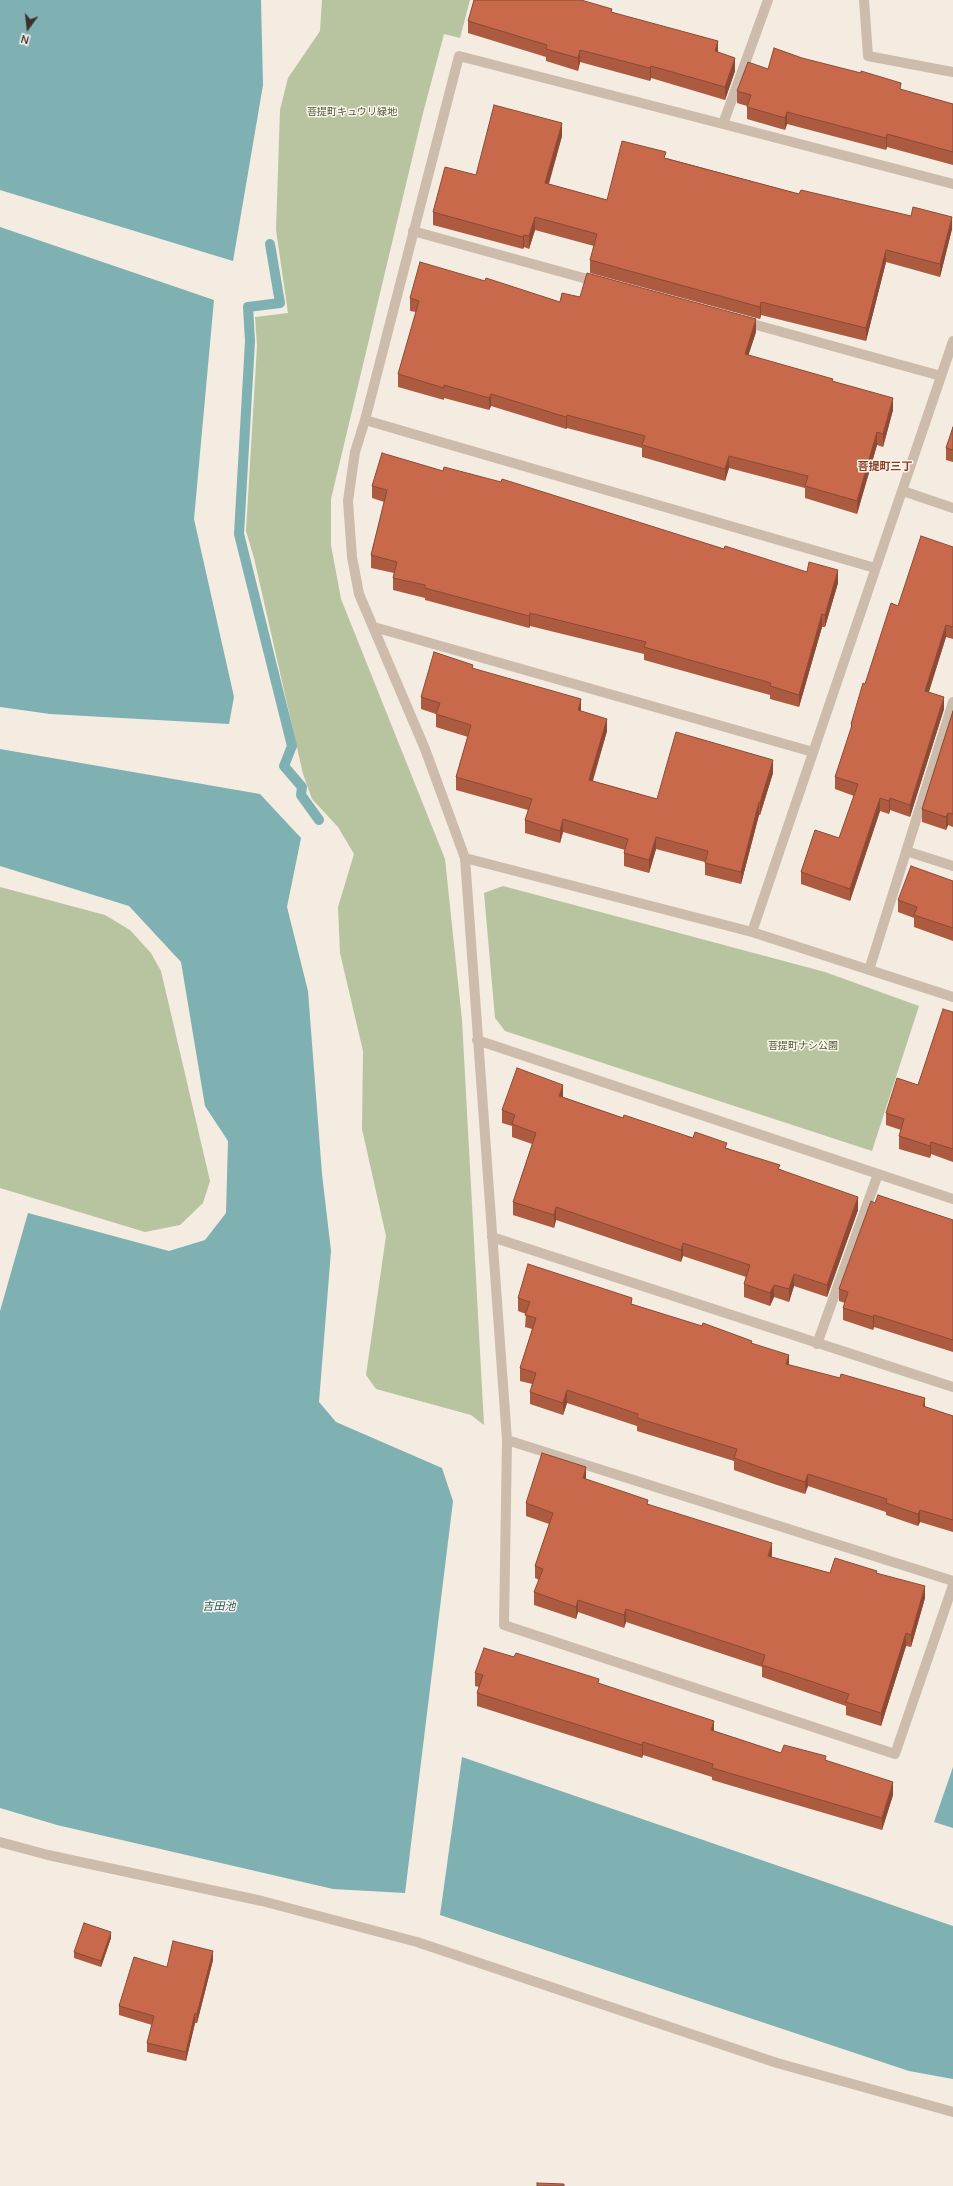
<!DOCTYPE html>
<html>
<head>
<meta charset="utf-8">
<style>
	body { margin:0 }
	#map { position:relative; width:953px; height:2186px; overflow:hidden; background:#f4ebe1; font-family:Manrope,sans-serif }
	canvas { display:block }
	.north { position:absolute; left:8px; top:8px; width:40px; height:40px; -webkit-text-stroke:3px #fbf5ee; paint-order:stroke; rotate:195deg; font-size:11px; font-weight:700; line-height:16px; text-align:center; color:#3b302b }
	.north::after { content:''; display:block; margin:auto; width:14px; height:18px; background:#3b302b; clip-path:polygon(50% 0,100% 100%,50% 72%,0 100%) }
</style>
</head>
<body>
<div id="map">
<canvas width="953" height="2186"></canvas>
<div class="north">N</div>
</div>
<script>
const ctx = document.querySelector('canvas').getContext('2d');
ctx.lineJoin = 'round';
function fillPath(path, color) {
  ctx.fillStyle = color;
  ctx.fill(path, 'evenodd');
}
function poly(rows) {
  const path = new Path2D();
  for (const r of rows) {
    path.moveTo(r[0], r[1]);
    for (let i = 2; i < r.length; i += 2) path.lineTo(r[i], r[i + 1]);
  }
  return path;
}
function stroke(path, color, width, dash) {
  ctx.strokeStyle = color;
  ctx.lineWidth = width;
  ctx.lineCap = dash ? 'butt' : 'round';
  ctx.setLineDash(dash || []);
  ctx.stroke(path);
}
function drawText(font, color, halo, rows, align = 'center') {
  ctx.font = font + ' Manrope,"Noto Sans JP",sans-serif';
  ctx.lineWidth = 3;
  ctx.setLineDash([]);
  ctx.textBaseline = 'middle';
  ctx.strokeStyle = halo;
  ctx.fillStyle = color;
  for (const [text, x, y, turn = 0] of rows) {
    ctx.save();
    ctx.translate(x, y);
    ctx.rotate((+turn || 0) * Math.PI / 180);
    ctx.textAlign = isNaN(turn) ? turn : align;
    if (halo) ctx.strokeText(text, 0, 0);
    ctx.fillText(text, 0, 0);
    ctx.restore();
  }
}
fillPath(poly([
	[322,0,470,0,460,38,444,34,422,117,331,499,331,545,341,599,445,859,462,1020,484,1425,471,1415,376,1389,366,1375,386,1236,362,1129,363,1051,340,953,338,907,354,854,338,827,312,799,303,774,254,558,246,531,257,346,255,317,288,313,276,230,280,110,288,78,320,31],
	[503,886,825,972,919,1006,872,1151,505,1031,495,1018,484,893],
	[0,887,105,915,130,930,151,953,161,971,210,1181,203,1203,180,1225,145,1232,0,1188]
]), '#b8c4a0');
fillPath(poly([
	[0,0,261,0,263,85,233,261,0,190],
	[0,227,214,300,194,519,234,697,229,724,50,714,0,707],
	[0,749,260,794,301,838,287,907,308,991,322,1174,331,1251,319,1402,336,1422,442,1468,453,1501,405,1893,333,1889,57,1825,0,1808,0,1311,28,1213,169,1251,205,1240,226,1213,228,1141,205,1106,181,962,129,906,0,866],
	[462,1757,953,1926,953,2079,909,2071,440,1915],
	[953,1767,953,1828,934,1822]
]), '#7fb0b2');
stroke(poly([
	[270,244,280,303,248,307,250,341,239,534,292,746,284,766,302,787,301,795,319,820]
]), '#7fb0b2', 10);
stroke(poly([
	[864,0,868,56,953,72]
]), '#cdbbac', 10);
stroke(poly([
	[768,0,723,124,459,56,365,420,355,452,348,501,352,557,359,594,425,749,465,858,752,932,953,997],
	[723,124,953,184],
	[413,231,598,282],
	[742,321,941,376],
	[365,420,875,568],
	[903,491,953,508],
	[374,627,813,752],
	[906,851,953,866],
	[465,858,507,1440,953,1581],
	[752,932,953,341],
	[869,970,953,702],
	[477,1040,953,1199],
	[492,1237,953,1387],
	[817,1344,878,1174],
	[507,1440,504,1625,895,1754,953,1585]
]), '#cdbbac', 10);
stroke(poly([
	[0,1842,48,1855,262,1901,417,1942,777,2063,953,2112]
]), '#cdbbac', 10);
fillPath(poly([
	[612,12,718,52,735,71,725,100,651,78,650,81,580,62,578,71,546,61,546,57,468,33,468,21],
	[768,69,901,90,953,104,953,165,887,147,886,150,787,124,785,130,747,119,747,106,737,103,737,91],
	[562,136,549,184,607,200,666,158,799,194,952,229,940,277,886,262,866,341,761,315,760,319,590,273,590,260,594,246,535,230,529,249,524,247,523,249,433,225,433,212,476,175],
	[580,297,756,332,748,355,833,382,893,410,883,447,877,445,857,514,805,498,805,488,729,468,725,481,642,457,642,448,567,428,566,429,491,406,489,410,444,398,444,400,398,387,398,374,416,312,410,311,410,298,560,302],
	[953,427,953,462,946,460,946,448],
	[443,471,724,549,838,583,825,627,822,627,799,707,770,699,770,695,644,660,644,654,530,626,529,628,425,600,425,598,393,590,393,578,394,573,371,568,371,555,384,502,372,498,372,486],
	[953,547,953,639,946,637,929,692,944,709,910,817,890,810,889,814,880,811,850,901,801,884,801,872,839,838,854,796,835,789,835,777,851,730,851,724,865,684,898,606],
	[473,669,581,711,607,731,593,781,657,799,773,773,760,815,759,815,741,884,705,875,705,862,656,849,649,873,624,866,624,853,625,850,563,832,560,843,525,833,525,820,528,810,456,790,456,777,468,737,436,727,436,714,421,709,421,697],
	[953,711,953,827,948,825,946,830,922,822,922,809],
	[953,881,953,941,914,927,914,918,898,912,898,900],
	[953,1012,953,1162,931,1154,930,1158,899,1149,899,1136,901,1130,886,1125,886,1113,918,1085],
	[563,1097,623,1118,727,1148,780,1169,858,1210,827,1297,794,1286,789,1302,774,1297,770,1306,744,1297,744,1284,746,1277,683,1256,681,1262,556,1220,554,1228,513,1215,513,1202,532,1144,512,1137,512,1126,502,1123,502,1110],
	[875,1203,953,1220,953,1356,953,1352,874,1327,873,1330,843,1320,843,1308,845,1303,839,1301,839,1289],
	[518,1298,632,1304,752,1343,789,1365,925,1407,953,1416,953,1532,920,1522,918,1526,886,1515,886,1512,808,1486,805,1494,774,1484,734,1470,734,1461,637,1431,637,1426,567,1403,563,1415,530,1404,530,1392,532,1384,520,1381,520,1368,532,1329,525,1327,526,1314,518,1311],
	[586,1479,772,1555,771,1557,830,1573,877,1573,925,1598,911,1647,906,1646,881,1726,846,1715,846,1706,762,1677,762,1667,626,1622,624,1628,578,1612,576,1619,534,1605,534,1592,539,1580,535,1578,535,1566,549,1524,526,1516,526,1503],
	[475,1673,599,1684,714,1731,781,1753,826,1761,893,1795,882,1830,712,1780,712,1777,643,1755,642,1758,477,1706,477,1693,479,1687,475,1686],
	[111,1938,101,1967,74,1958,74,1952],
	[213,1960,197,2023,195,2023,186,2061,147,2052,147,2043,152,2025,119,2015,119,2006,167,1967]
]), '#ac5a40');
fillPath(poly([
	[718,41,718,53,715,51],
	[580,50,580,62,578,71,578,58],
	[735,58,735,71,725,100,725,87],
	[651,66,651,78,650,81,650,68],
	[787,112,787,124,785,130,785,118],
	[562,123,562,136,545,196,545,183],
	[887,134,887,147,886,150,886,138],
	[535,217,535,230,529,249,529,236],
	[952,217,952,229,940,277,940,264],
	[524,235,524,247,523,249,523,237],
	[886,250,886,262,866,341,866,328],
	[761,302,761,315,760,319,760,307],
	[756,319,756,332,745,366,745,354],
	[491,394,491,406,489,410,489,398],
	[893,398,893,410,883,447,883,434],
	[567,415,567,428,566,429,566,417],
	[877,432,877,445,857,514,857,501],
	[729,456,729,468,725,481,725,469],
	[838,570,838,583,825,627,825,615],
	[530,613,530,626,529,628,529,616],
	[822,614,822,627,799,707,799,695],
	[946,625,946,637,925,703,925,691],
	[944,697,944,709,910,817,910,805],
	[581,699,581,711,578,710],
	[607,719,607,731,589,792,589,780],
	[773,760,773,773,760,815,760,803],
	[880,798,880,811,850,901,850,889],
	[890,798,890,810,889,814,889,801],
	[759,802,759,815,741,884,741,872],
	[948,813,948,825,946,830,946,817],
	[563,819,563,832,560,843,560,831],
	[656,837,656,849,649,873,649,860],
	[563,1085,563,1098,559,1096],
	[931,1142,931,1154,930,1158,930,1146],
	[858,1197,858,1210,827,1297,827,1285],
	[556,1207,556,1220,554,1228,554,1215],
	[683,1243,683,1256,681,1262,681,1250],
	[794,1274,794,1286,789,1302,789,1289],
	[774,1285,774,1297,770,1306,770,1293],
	[874,1315,874,1327,873,1330,873,1317],
	[789,1355,789,1368,786,1364],
	[567,1390,567,1403,563,1415,563,1403],
	[925,1398,925,1411,923,1406],
	[586,1467,586,1480,583,1478],
	[808,1474,808,1486,805,1494,805,1482],
	[920,1510,920,1522,918,1526,918,1514],
	[772,1543,772,1555,768,1569,768,1556],
	[925,1586,925,1598,911,1647,911,1635],
	[578,1600,578,1612,576,1619,576,1607],
	[626,1609,626,1622,624,1628,624,1615],
	[906,1633,906,1646,881,1726,881,1713],
	[714,1721,714,1733,711,1730],
	[643,1742,643,1755,642,1758,642,1745],
	[893,1782,893,1795,882,1830,882,1818],
	[111,1932,111,1938,101,1967,101,1961],
	[213,1951,213,1960,197,2023,197,2014],
	[195,2013,195,2023,186,2061,186,2052]
]), '#8c4a34');
const building = poly([
	[474,0,581,0,612,9,611,12,718,41,715,51,735,58,725,87,651,66,650,68,580,50,578,58,546,49,547,45,468,21,474,0],
	[774,48,802,58,861,73,861,71,901,83,900,89,953,104,953,152,887,134,886,138,787,112,785,118,747,107,751,95,737,91,748,62,768,69,774,48],
	[494,105,562,123,545,183,607,200,622,141,666,152,664,158,799,194,801,190,911,216,913,207,952,217,940,264,886,250,866,328,761,302,760,307,590,260,597,234,535,217,529,236,524,235,523,237,433,212,445,167,476,175,494,105],
	[420,262,485,281,486,278,560,302,562,293,580,297,587,273,756,319,745,354,833,379,832,381,893,398,883,434,877,432,857,501,805,486,808,476,729,456,725,469,642,445,645,436,567,415,566,417,491,394,489,398,444,385,444,388,398,374,419,301,410,298,420,262],
	[953,427,953,450,946,448,953,427],
	[382,453,443,471,444,467,501,482,502,479,724,549,725,546,807,572,809,562,838,570,825,615,822,614,799,695,770,686,771,683,644,647,646,642,530,613,529,616,425,588,425,585,393,578,397,562,371,555,387,490,372,486,382,453],
	[921,536,953,547,953,627,946,625,925,691,944,697,910,805,890,798,889,801,880,798,850,889,801,872,815,830,839,838,858,784,835,777,852,725,851,724,863,683,865,684,891,603,898,606,921,536],
	[434,652,473,665,472,668,581,699,578,710,607,719,589,780,657,799,676,732,773,760,760,803,759,802,741,872,705,863,708,851,656,837,649,860,624,853,628,839,563,819,560,831,525,820,532,799,456,777,471,725,436,714,440,703,421,697,434,652],
	[953,711,953,814,948,813,946,817,922,809,953,711],
	[911,866,953,881,953,928,914,915,917,907,898,900,911,866],
	[943,1009,953,1012,953,1149,931,1142,930,1146,899,1136,904,1119,886,1113,897,1078,918,1085,943,1009],
	[517,1068,563,1085,559,1096,623,1118,624,1115,693,1138,695,1132,727,1143,725,1148,780,1165,778,1169,858,1197,827,1285,794,1274,789,1289,774,1285,770,1293,744,1284,750,1265,683,1243,681,1250,556,1207,554,1215,513,1202,536,1133,512,1124,515,1115,502,1110,517,1068],
	[878,1195,953,1220,953,1340,874,1315,873,1317,843,1308,848,1292,839,1289,871,1201,875,1203,878,1195],
	[528,1264,632,1298,631,1304,702,1326,703,1323,752,1341,751,1343,789,1355,786,1364,840,1378,841,1374,925,1398,923,1406,953,1416,953,1520,920,1510,918,1514,886,1503,887,1499,808,1474,805,1482,774,1472,734,1458,737,1449,637,1418,638,1414,567,1390,563,1403,530,1392,536,1373,520,1368,536,1318,525,1315,530,1302,518,1298,528,1264],
	[542,1453,586,1467,583,1478,648,1500,647,1504,772,1543,768,1556,830,1573,835,1558,877,1571,876,1573,925,1586,911,1635,906,1633,881,1713,846,1702,849,1694,762,1665,765,1655,626,1609,624,1615,578,1600,576,1607,534,1592,543,1569,535,1566,553,1513,526,1503,542,1453],
	[484,1648,514,1657,516,1653,599,1679,598,1683,714,1721,711,1730,781,1753,784,1745,826,1756,825,1760,893,1782,882,1818,712,1768,713,1764,643,1742,642,1745,477,1693,483,1675,475,1673,484,1648],
	[84,1923,111,1932,101,1961,74,1952,84,1923],
	[173,1941,213,1951,197,2014,195,2013,186,2052,147,2043,154,2016,119,2006,134,1957,167,1967,173,1941],
	[537,2183,564,2184,564,2186,537,2186,537,2183]
]);
fillPath(building, '#c8694b');
stroke(building, '#8c4a34', 1);
drawText('10px', '#4a5a2e', '#fbf5ee', [
	["菩提町キュウリ緑地",352,112],
	["菩提町ナシ公園",803,1046]
]);
drawText('bold 11px', '#8c3b22', '#fbf5ee', [
	["菩提町三丁",885,467]
]);
drawText('italic 11px', '#1f5a5e', '#fbf5ee', [
	["吉田池",219,1607]
]);
</script>
</body>
</html>
